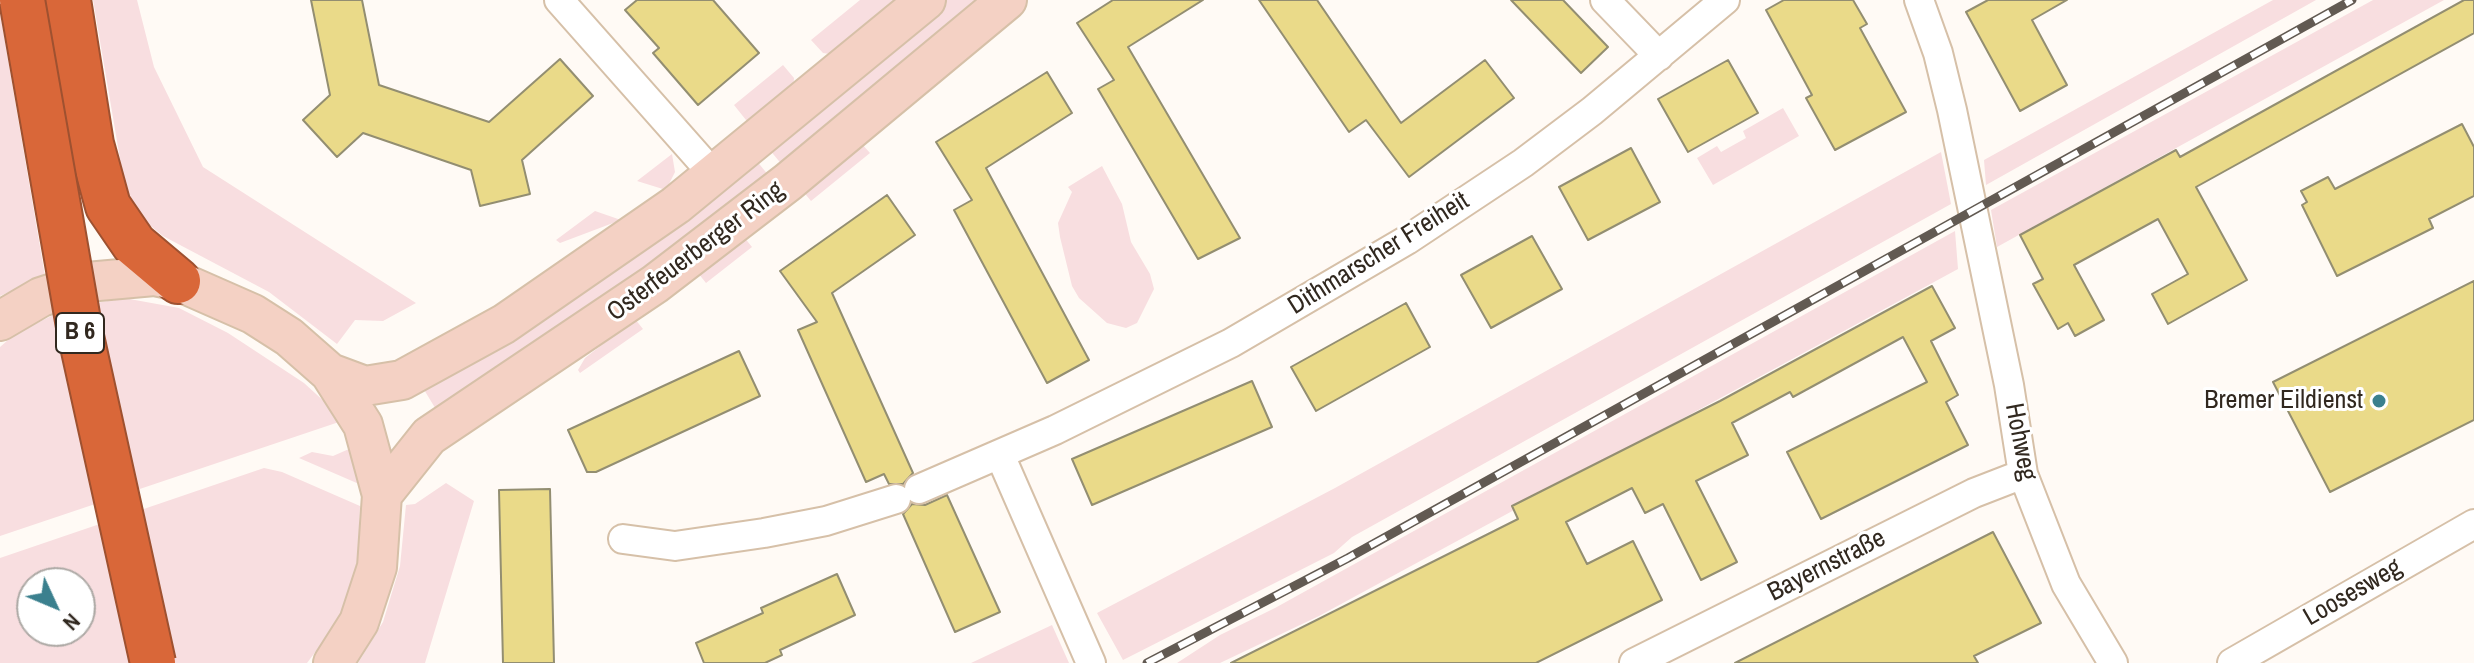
<!DOCTYPE html>
<html>
<head>
<meta charset="utf-8">
<style>
	body { margin:0 }
	#map { position:relative; width:2474px; height:663px; overflow:hidden; background:#fffaf5; font-family:"Archivo Narrow",sans-serif }
	canvas { display:block }
	.north { position:absolute; left:16px; top:567px; width:80px; height:80px; box-sizing:border-box; background:#fff; border:2px solid #ada9a5; border-radius:50%; rotate:134deg; font-size:22px; font-weight:700; line-height:32px; text-align:center; color:#31281f }
	.north::after { content:''; display:block; margin:auto; width:28px; height:36px; background:#3b808e; clip-path:polygon(50% 0,100% 100%,50% 72%,0 100%) }
</style>
</head>
<body>
<div id="map">
<canvas width="2474" height="663"></canvas>
<div class="north">N</div>
</div>
<script>
const ctx = document.querySelector('canvas').getContext('2d');
ctx.lineJoin = 'round';
function fillPath(path, color) {
  ctx.fillStyle = color;
  ctx.fill(path, 'evenodd');
}
function poly(rows) {
  const path = new Path2D();
  for (const r of rows) {
    path.moveTo(r[0], r[1]);
    for (let i = 2; i < r.length; i += 2) path.lineTo(r[i], r[i + 1]);
  }
  return path;
}
function stroke(path, color, width, dash) {
  ctx.strokeStyle = color;
  ctx.lineWidth = width;
  ctx.lineCap = dash ? 'butt' : 'round';
  ctx.setLineDash(dash || []);
  ctx.stroke(path);
}
function drawText(font, color, halo, rows, align = 'center') {
  ctx.font = font + ' "Archivo Narrow",sans-serif';
  ctx.lineWidth = 6;
  ctx.setLineDash([]);
  ctx.textBaseline = 'middle';
  ctx.strokeStyle = halo;
  ctx.fillStyle = color;
  for (const [text, x, y, turn = 0] of rows) {
    ctx.save();
    ctx.translate(x, y);
    ctx.rotate((+turn || 0) * Math.PI / 180);
    ctx.textAlign = isNaN(turn) ? turn : align;
    if (halo) ctx.strokeText(text, 0, 0);
    ctx.fillText(text, 0, 0);
    ctx.restore();
  }
}
fillPath(poly([
	[93,0,137,0,154,67,203,167,416,303,383,321,355,320,337,344,269,292,163,236,142,219,126,194],
	[860,0,901,0,836,55,823,53,811,40],
	[938,0,993,0,787,171,765,144],
	[2273,0,2316,0,1986,185,1984,160],
	[2373,0,2444,0,1997,247,1991,210],
	[0,12,45,276,0,296],
	[783,65,794,78,793,91,750,125,734,105],
	[1783,108,1799,136,1713,185,1697,158,1717,146,1721,152,1746,138,1743,131],
	[861,143,870,153,811,201,802,190],
	[1941,152,1951,204,1352,537,1334,553,1123,660,1097,613,1335,488],
	[672,154,675,172,666,190,637,181],
	[751,154,774,182,440,416,423,388],
	[1102,166,1122,204,1131,242,1150,274,1154,289,1137,323,1126,328,1107,323,1079,298,1072,286,1060,237,1058,223,1072,192,1068,187],
	[595,211,621,220,560,243,556,240],
	[1955,231,1958,269,1319,616,1220,663,1177,663,1220,635,1275,608],
	[744,237,752,247,706,283,698,273],
	[124,298,179,308,228,333,304,383,327,404,339,422,0,536,0,347,16,333,68,308],
	[635,319,643,329,580,373,578,370,585,358],
	[349,449,359,484,299,458,312,452,333,456],
	[264,468,282,472,360,506,358,564,338,622,307,663,0,663,0,558],
	[32,583,80,583,80,631,32,631],
	[446,483,474,501,425,663,358,663,383,622,400,566,406,505,415,504],
	[1052,625,1069,663,971,663]
]), '#f8dee0');
const building = poly([
	[311,0,362,0,379,85,489,122,560,59,593,96,522,160,530,194,480,206,471,170,363,133,337,157,303,120,330,95,311,0],
	[637,0,713,0,759,53,698,105,653,53,659,48,625,10,637,0],
	[1113,0,1203,0,1128,47,1240,238,1198,259,1098,89,1114,80,1077,23,1113,0],
	[1259,0,1317,0,1401,123,1485,60,1514,98,1409,177,1366,120,1349,132,1259,0],
	[1511,0,1563,0,1608,47,1581,73,1511,0],
	[1784,0,1853,0,1867,24,1860,28,1906,112,1835,150,1806,98,1812,95,1766,10,1784,0],
	[1988,0,2067,0,2032,20,2067,85,2020,111,1966,12,1988,0],
	[2464,0,2474,0,2474,33,2196,187,2247,280,2168,324,2152,294,2188,274,2158,219,2074,265,2104,320,2075,336,2068,323,2058,329,2033,284,2043,279,2020,235,2176,150,2180,157,2464,0],
	[1728,60,1758,113,1688,152,1658,99,1728,60],
	[1047,72,1072,113,986,168,1089,360,1047,383,954,210,972,200,936,142,1047,72],
	[2462,124,2474,147,2474,196,2429,219,2433,228,2337,276,2302,205,2307,202,2301,191,2328,177,2335,189,2462,124],
	[1631,148,1660,202,1588,240,1559,187,1631,148],
	[887,195,915,235,832,293,913,473,903,484,889,484,884,474,866,482,798,330,817,322,780,271,887,195],
	[1532,236,1562,289,1491,328,1461,275,1532,236],
	[2474,281,2474,420,2330,492,2273,382,2474,281],
	[1932,286,1955,328,1931,341,1958,395,1946,402,1968,445,1821,519,1787,452,1927,382,1903,337,1793,397,1790,392,1732,423,1748,455,1696,481,1737,562,1701,580,1663,504,1645,513,1632,488,1566,522,1587,564,1633,541,1662,600,1536,663,1231,663,1518,519,1512,506,1720,401,1932,286],
	[1406,303,1430,347,1316,411,1291,367,1406,303],
	[739,351,760,396,596,472,587,472,568,430,739,351],
	[1252,381,1272,427,1092,505,1072,459,1252,381],
	[550,489,554,663,503,663,499,490,550,489],
	[947,495,1000,612,955,632,903,514,912,504,925,505,947,495],
	[1993,532,2041,623,1974,656,1978,663,1735,663,1993,532],
	[837,574,855,615,780,650,782,655,765,663,704,663,696,643,763,613,761,608,837,574]
]);
fillPath(building, '#eada89');
stroke(building, '#938e71', 2);
const street = poly([
	[559,0,714,175],
	[1605,0,1659,56],
	[1919,0,1938,53,1952,110,2009,385,2023,474,2066,584,2113,663],
	[1000,455,1091,663],
	[919,489,1055,430,1231,343,1407,240,1523,163,1592,111,1725,0],
	[623,539,675,546,764,533,826,521,896,499],
	[1634,663,1974,493,2023,474],
	[2232,663,2474,524]
]);
const secondary = poly([
	[0,321,41,297,87,282,154,276,178,281,253,314,289,337,330,373,363,425,382,495,377,567,359,622,333,663],
	[330,373,365,386,402,380,504,324,676,205,926,0],
	[382,495,429,436,655,284,788,182,1007,0]
]);
const highway = poly([
	[68,0,91,144,108,206,134,244,178,281]
]);
stroke(street, '#d6c0a8', 32);
stroke(secondary, '#d6c0a8', 42);
stroke(highway, '#9e5130', 48);
stroke(street, '#fff', 28);
stroke(secondary, '#f4d1c4', 38);
stroke(highway, '#d96739', 44);
const rail = poly([
	[1147,663,1348,558,2352,0]
]);
stroke(rail, '#625a52', 9);
stroke(rail, '#fff', 6, [18]);
const highwayBridge = poly([
	[22,0,80,332,153,663]
]);
stroke(highwayBridge, '#9e5130', 48, []);
stroke(highwayBridge, '#d96739', 44);
for (const [x, y, r, color] of [
	[2379,401,8,"#3b808e"]
]) {
  const dot = new Path2D();
  dot.arc(x, y, r, 0, 2 * Math.PI);
  ctx.fillStyle = color;
  ctx.fill(dot);
  stroke(dot, '#fff', 3);
}
for (const [x, y, w] of [
	[80,333,48]
]) {
  const box = new Path2D();
  box.roundRect(x - w / 2, y - 20, w, 40, 6);
  ctx.fillStyle = '#fff';
  ctx.fill(box);
  stroke(box, '#31281f', 2);
}
drawText('bold 24px', '#31281f', null, [
	["B 6",80,333]
]);
drawText('26px', '#31281f', '#fff', [
	["Osterfeuerberger Ring",696,252,-37],
	["Dithmarscher Freiheit",1379,254,-32],
	["Hohweg",2020,442,79],
	["Bayernstraße",1827,566,-27],
	["Loosesweg",2353,593,-30]
]);
drawText('26px', '#31281f', '#fff', [
	["Bremer Eildienst",2363,401]
], 'right');
</script>
</body>
</html>
